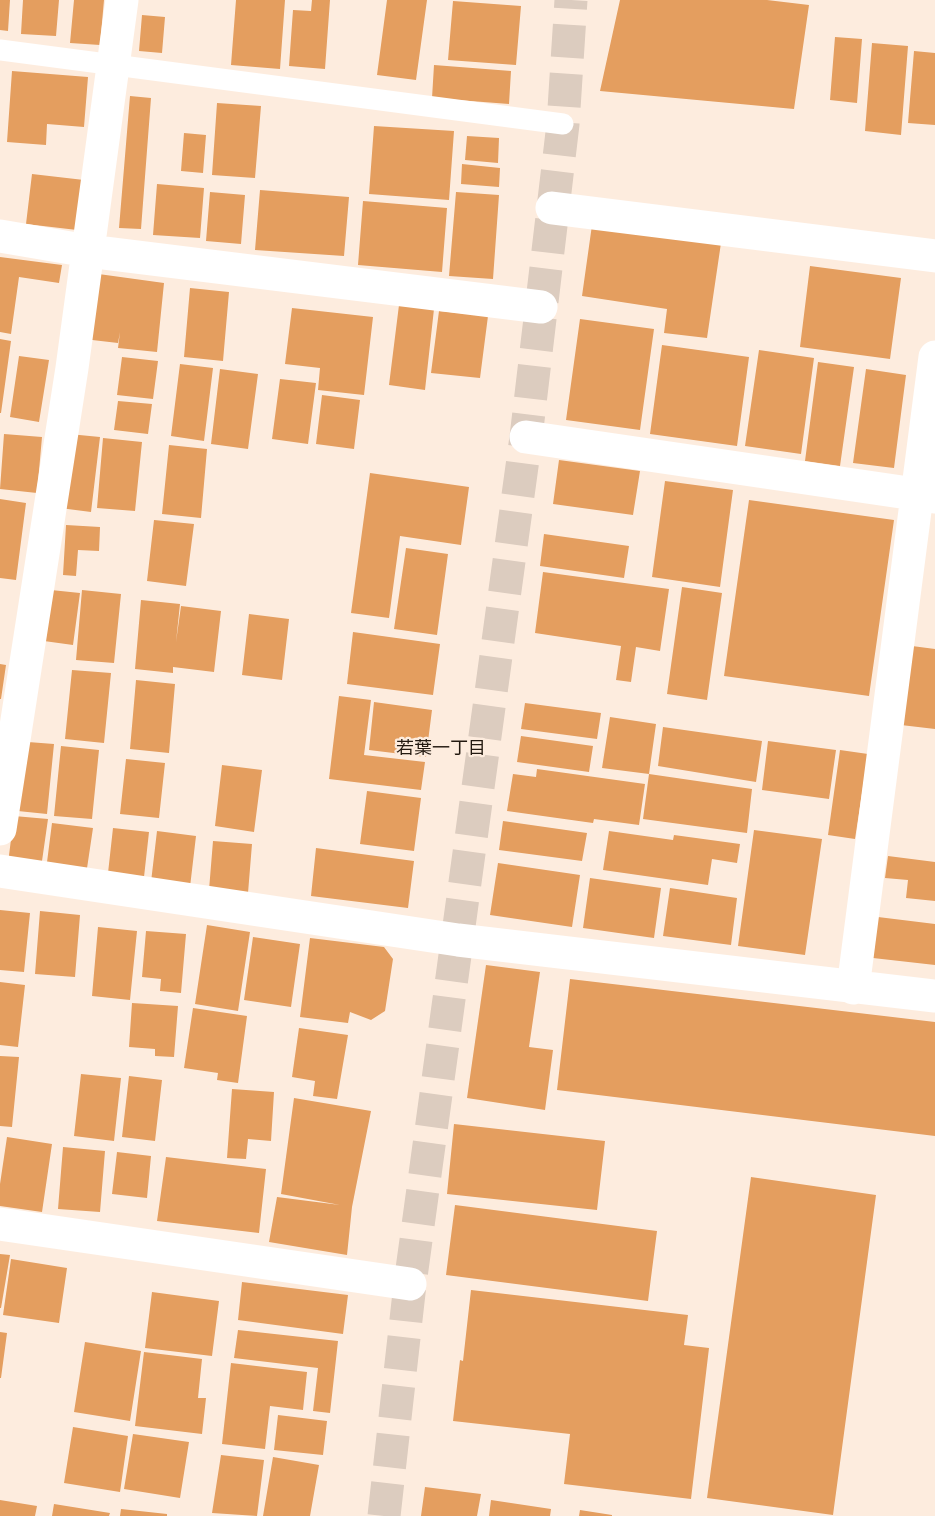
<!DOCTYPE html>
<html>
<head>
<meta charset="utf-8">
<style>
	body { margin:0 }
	canvas { display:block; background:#fdecde }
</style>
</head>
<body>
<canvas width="935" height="1516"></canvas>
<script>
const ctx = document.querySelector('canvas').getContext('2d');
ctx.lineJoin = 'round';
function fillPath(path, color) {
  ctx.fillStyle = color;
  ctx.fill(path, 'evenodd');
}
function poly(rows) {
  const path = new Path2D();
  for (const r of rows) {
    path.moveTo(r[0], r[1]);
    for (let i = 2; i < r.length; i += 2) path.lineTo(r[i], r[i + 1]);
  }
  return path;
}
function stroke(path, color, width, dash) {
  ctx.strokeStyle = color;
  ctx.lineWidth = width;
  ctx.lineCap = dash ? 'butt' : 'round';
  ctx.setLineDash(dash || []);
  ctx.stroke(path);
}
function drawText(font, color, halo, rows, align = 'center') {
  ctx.font = font + ' Barlow,"Noto Sans JP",sans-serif';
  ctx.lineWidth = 4.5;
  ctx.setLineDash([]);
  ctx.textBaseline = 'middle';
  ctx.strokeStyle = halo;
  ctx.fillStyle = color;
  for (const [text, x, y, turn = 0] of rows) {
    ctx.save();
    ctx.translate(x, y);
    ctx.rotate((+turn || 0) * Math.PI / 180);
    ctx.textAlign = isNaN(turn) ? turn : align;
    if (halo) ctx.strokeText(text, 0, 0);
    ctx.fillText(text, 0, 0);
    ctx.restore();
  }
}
fillPath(poly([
	[0,0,10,0,8,31,0,30],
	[23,0,59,0,56,36,21,34],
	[74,0,104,0,100,45,70,43],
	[236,0,285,0,280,69,231,65],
	[312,0,330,0,325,69,289,66,293,10,311,11],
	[387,0,427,0,416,80,377,75],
	[620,0,767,0,809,5,794,109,600,91],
	[453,1,521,6,516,65,448,60],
	[142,15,165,17,162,53,139,51],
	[835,37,862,39,857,103,830,100],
	[872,43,908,46,901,135,865,131],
	[914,51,935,53,935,125,908,123],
	[434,65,511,71,509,104,432,98],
	[12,71,88,77,84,127,47,124,46,145,7,142],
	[130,96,151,98,141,229,119,228],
	[217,103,261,106,255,178,212,175],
	[374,126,454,131,449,200,369,194],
	[184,133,206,135,203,173,181,171],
	[467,136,499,138,498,163,465,160],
	[462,164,500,168,499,187,461,184],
	[32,174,84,180,77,230,26,224],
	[157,184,204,188,200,238,153,235],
	[260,190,349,197,344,256,255,250],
	[210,192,245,195,241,244,206,241],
	[456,192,499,195,493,279,449,276],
	[363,201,447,208,442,272,358,265],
	[592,225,721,243,707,338,664,333,667,309,582,296],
	[0,257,62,265,59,283,19,277,11,334,0,332],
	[810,266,901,278,890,359,800,347],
	[84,272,164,283,157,352,118,348,120,332,118,343,75,338],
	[190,288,229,292,223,361,184,357],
	[399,305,434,309,425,390,389,385],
	[292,308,373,317,364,395,318,390,320,368,285,364],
	[439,311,488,316,480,378,431,373],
	[580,319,654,329,640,430,566,420],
	[0,339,11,341,1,413,0,413],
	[662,345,749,357,737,446,650,434],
	[759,350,814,358,801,454,745,446],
	[19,356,49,360,39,422,10,417],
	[122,357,158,361,153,399,117,395],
	[818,362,854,367,840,466,805,461],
	[180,364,213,368,204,441,171,436],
	[220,369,258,374,248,449,211,444],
	[866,369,906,375,894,468,853,463],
	[280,379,316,383,308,444,272,439],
	[322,395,360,400,354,449,316,444],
	[118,401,152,404,148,434,114,430],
	[4,434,42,437,37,493,0,489],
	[69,434,100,437,91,512,60,508],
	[103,438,142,442,135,511,97,508],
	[169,445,207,449,201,518,162,514],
	[559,460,640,471,633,515,553,504],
	[370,473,469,487,461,545,400,536,389,618,351,613],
	[665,481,733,490,720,587,652,577],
	[0,499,26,503,16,580,0,578],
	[749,500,894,520,869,696,724,676],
	[154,520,194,524,186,586,147,581],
	[66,525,100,527,99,551,78,550,76,576,63,575],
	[544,534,629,546,624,578,540,566],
	[406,548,448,554,437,635,394,629],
	[543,572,669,589,660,651,636,647,631,682,616,680,621,646,535,633],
	[682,587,722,593,707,700,667,694],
	[51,590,80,593,73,645,44,641],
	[82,590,121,594,114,663,76,660],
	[141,600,180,604,176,642,181,606,221,611,214,672,173,667,173,673,135,669],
	[249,614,289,619,282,680,242,675],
	[353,632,440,644,433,695,347,684],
	[912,646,935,649,935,729,901,725],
	[0,664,6,665,1,699,0,699],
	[72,670,111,673,104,743,65,739],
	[136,680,175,684,169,753,130,749],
	[339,696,371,700,364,755,425,762,421,790,329,779],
	[374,702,432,710,426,757,369,750],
	[525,703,601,713,597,739,521,729],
	[610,717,656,724,649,774,602,768],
	[663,727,762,741,756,782,658,766],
	[521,736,593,746,589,772,517,762],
	[15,741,54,744,47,814,8,810],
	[768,741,836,750,829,799,762,790],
	[61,746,99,750,92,819,54,816],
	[840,750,868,754,855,839,828,835],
	[126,759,165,763,159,818,120,814],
	[222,765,262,770,254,832,215,826],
	[537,769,645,784,639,825,594,819,593,823,507,811,513,774,536,777],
	[649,774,752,789,747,833,643,819],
	[367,791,421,798,414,851,360,844],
	[14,816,48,819,41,868,8,863],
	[503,821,587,833,582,861,499,850],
	[52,823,93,828,86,875,46,870],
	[113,828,149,832,144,877,108,873],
	[754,830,822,839,805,955,738,946],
	[157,831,196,836,190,887,151,882],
	[609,831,673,840,674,835,740,844,737,863,712,859,708,885,603,870],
	[213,841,252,844,248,893,209,890],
	[316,848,414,861,408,908,311,896],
	[888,856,935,862,935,901,906,898,908,880,885,878],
	[498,863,580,875,572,927,490,915],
	[590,878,661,888,654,938,583,928],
	[670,888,737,898,731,945,663,936],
	[0,910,30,913,24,972,0,970],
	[40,911,80,915,75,977,35,974],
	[878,917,935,924,935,965,873,958],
	[207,925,250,932,238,1011,195,1004],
	[98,927,137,931,130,1000,92,996],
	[146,931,186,934,181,993,160,991,161,979,142,977],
	[253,937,300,944,291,1007,244,1000],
	[310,938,384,947,393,959,385,1011,371,1020,350,1012,348,1023,300,1017],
	[486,965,540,972,529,1047,553,1050,545,1110,467,1098],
	[570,979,935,1022,935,1136,557,1090],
	[0,982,25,985,18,1047,0,1045],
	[132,1003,178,1006,174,1057,155,1056,155,1049,129,1047],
	[193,1008,247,1016,238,1083,217,1080,218,1073,184,1068],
	[299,1028,348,1035,337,1099,313,1096,315,1081,292,1077],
	[0,1056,19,1057,12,1127,0,1126],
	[81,1074,121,1078,114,1141,74,1136],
	[129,1076,162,1080,155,1141,122,1137],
	[232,1089,274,1092,271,1141,248,1139,246,1159,227,1158],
	[294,1098,371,1111,352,1207,347,1255,269,1242,277,1197,340,1205,281,1194],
	[454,1124,605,1141,597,1210,447,1194],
	[7,1137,52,1144,42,1212,0,1206,0,1184],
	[63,1147,105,1151,100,1212,58,1209],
	[117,1152,151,1156,147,1198,112,1194],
	[166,1157,266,1169,259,1233,157,1221],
	[751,1177,876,1195,833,1515,707,1498],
	[455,1205,657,1231,648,1301,446,1275],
	[0,1254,10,1255,1,1308,0,1308],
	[11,1259,67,1268,59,1323,3,1315],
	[242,1282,348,1295,343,1334,238,1320],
	[471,1290,688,1315,684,1345,709,1348,691,1499,564,1484,570,1434,453,1421,460,1360,463,1361],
	[152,1292,219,1301,212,1356,145,1348],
	[238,1330,338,1341,330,1413,313,1411,318,1368,234,1358],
	[0,1332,7,1333,1,1378,0,1378],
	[85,1342,141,1351,130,1421,74,1412],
	[144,1352,202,1359,198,1398,206,1398,202,1434,135,1426],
	[231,1363,307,1372,303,1410,270,1406,265,1449,222,1444],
	[278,1415,327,1421,323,1455,274,1450],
	[73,1427,128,1436,120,1492,64,1483],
	[133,1434,189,1442,180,1498,124,1489],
	[221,1455,264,1460,257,1516,212,1513],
	[273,1457,319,1465,310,1516,263,1516],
	[425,1487,481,1494,477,1516,421,1516],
	[0,1500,37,1506,35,1516,0,1516],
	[491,1500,551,1509,550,1516,489,1516],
	[54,1504,110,1513,109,1516,52,1516],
	[121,1509,167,1514,167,1516,120,1516],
	[580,1510,612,1515,612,1516,579,1516]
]), '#e49e5f');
stroke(poly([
	[384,1516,410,1284,526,437,563,124,571,0]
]), '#dcccbf', 33, [33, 16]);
stroke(poly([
	[0,50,563,124]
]), '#fff', 21);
stroke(poly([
	[552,208,935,256],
	[0,236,88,251,541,307],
	[526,437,935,497],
	[0,829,72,368,122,0],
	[0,871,458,940,935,996],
	[853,988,935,357],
	[0,1224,410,1284]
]), '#fff', 33);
drawText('18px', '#231910', '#fdecde', [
	["若葉一丁目",441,748]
]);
</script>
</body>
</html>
